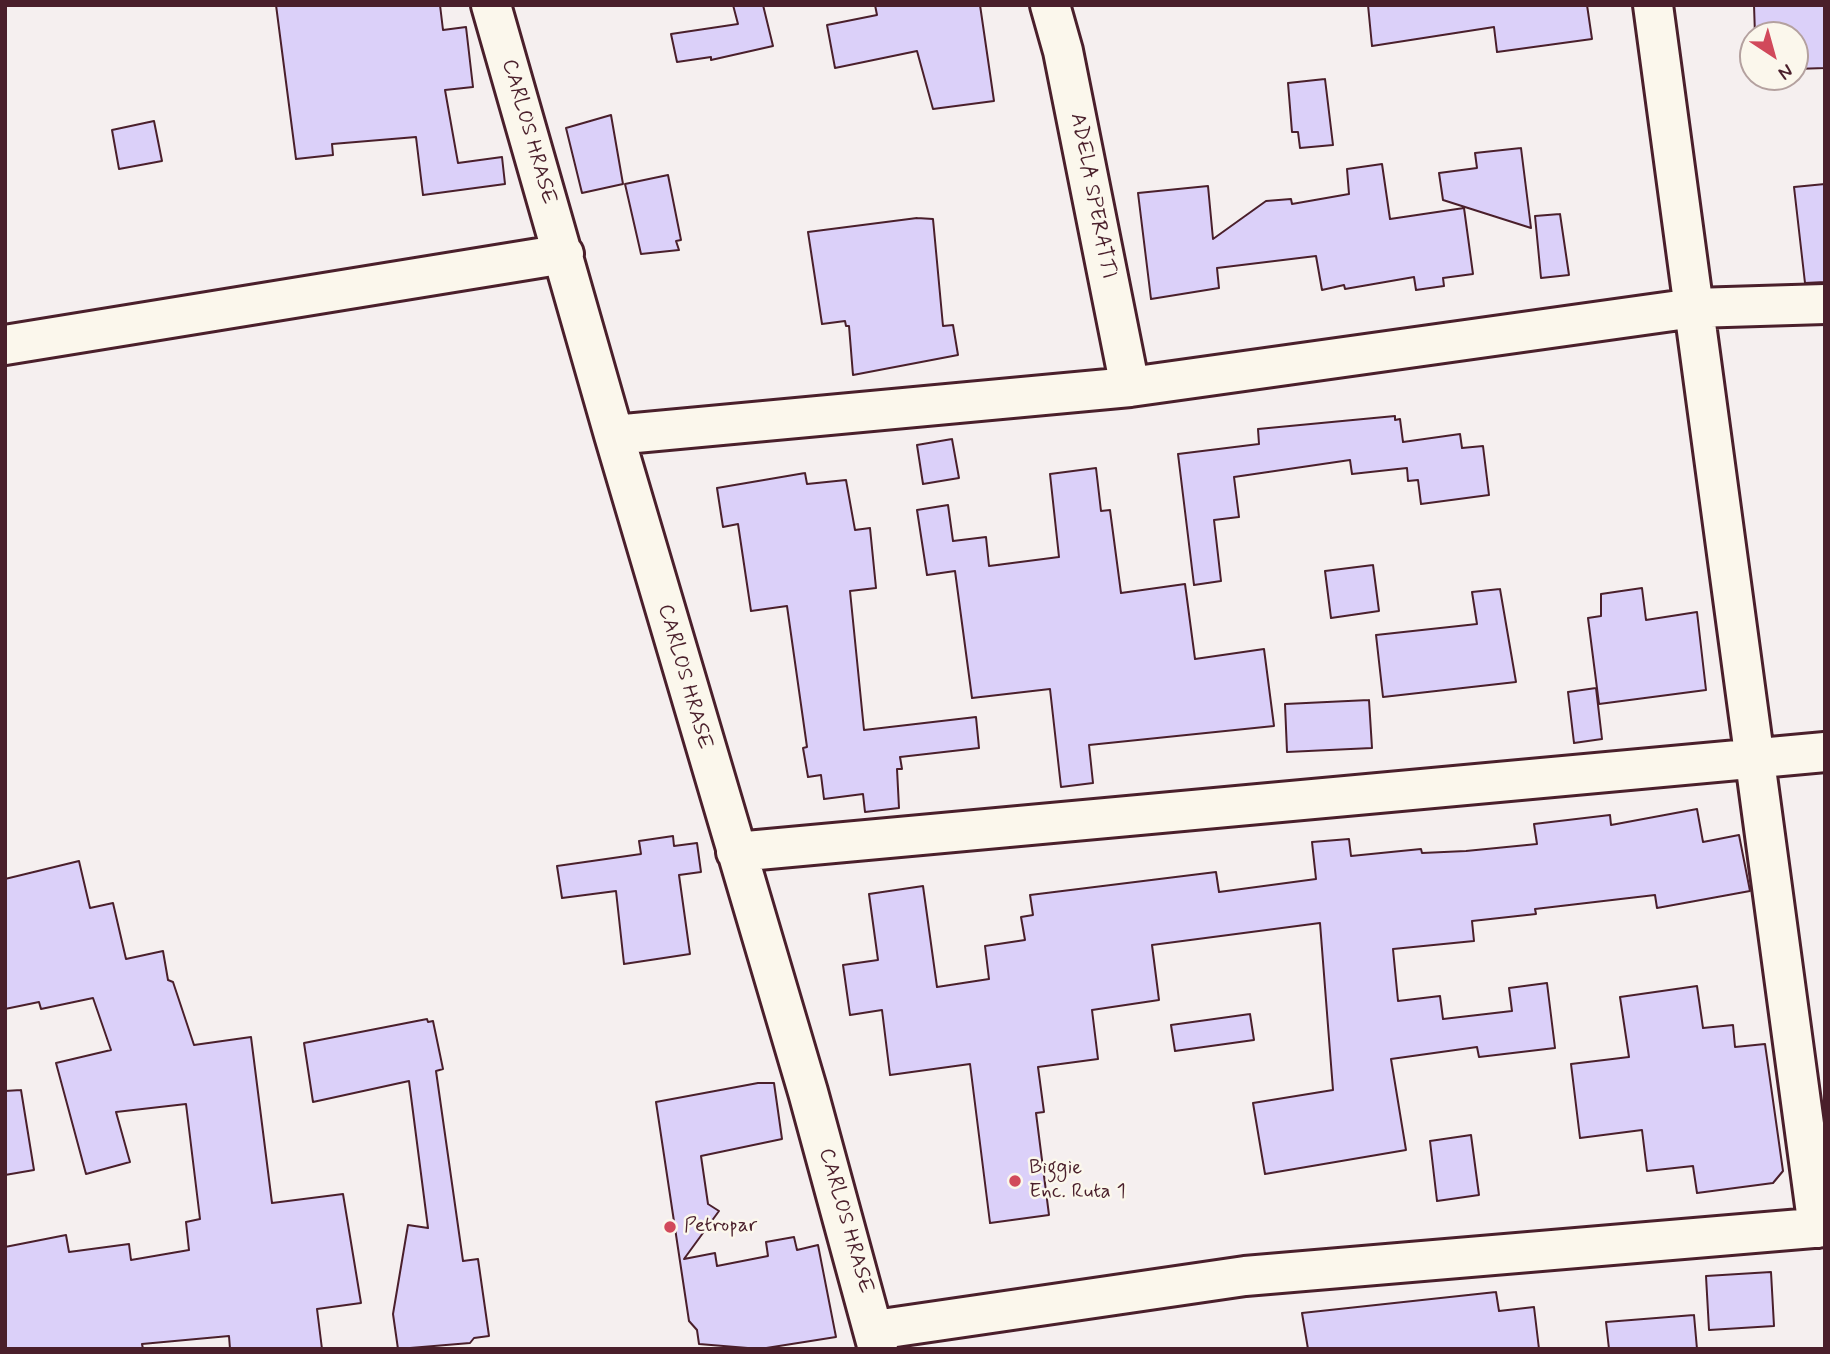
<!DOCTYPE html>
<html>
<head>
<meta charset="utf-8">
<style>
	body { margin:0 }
	#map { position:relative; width:1830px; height:1354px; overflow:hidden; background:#f5efef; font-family:Mynerve,sans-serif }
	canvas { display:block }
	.frame { position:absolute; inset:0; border:7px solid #4a1f2b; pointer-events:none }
	.north { position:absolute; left:1739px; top:21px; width:70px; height:70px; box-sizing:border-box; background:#fbf7ec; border:2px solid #b4a19f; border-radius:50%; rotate:144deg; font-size:19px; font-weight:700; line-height:28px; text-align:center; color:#4a1f2b }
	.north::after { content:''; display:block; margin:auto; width:24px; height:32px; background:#d1495b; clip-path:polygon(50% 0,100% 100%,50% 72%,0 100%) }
</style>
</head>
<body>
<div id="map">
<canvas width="1830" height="1354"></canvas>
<div class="frame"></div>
<div class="north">N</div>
</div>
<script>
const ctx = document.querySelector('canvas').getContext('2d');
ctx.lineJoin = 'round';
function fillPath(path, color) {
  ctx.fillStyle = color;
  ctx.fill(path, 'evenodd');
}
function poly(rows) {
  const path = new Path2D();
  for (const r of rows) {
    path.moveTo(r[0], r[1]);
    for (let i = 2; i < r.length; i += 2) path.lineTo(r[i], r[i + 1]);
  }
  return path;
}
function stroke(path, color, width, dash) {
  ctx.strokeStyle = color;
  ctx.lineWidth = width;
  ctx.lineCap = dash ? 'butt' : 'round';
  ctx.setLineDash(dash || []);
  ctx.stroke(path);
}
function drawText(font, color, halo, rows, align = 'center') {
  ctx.font = font + ' Mynerve,sans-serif';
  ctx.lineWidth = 5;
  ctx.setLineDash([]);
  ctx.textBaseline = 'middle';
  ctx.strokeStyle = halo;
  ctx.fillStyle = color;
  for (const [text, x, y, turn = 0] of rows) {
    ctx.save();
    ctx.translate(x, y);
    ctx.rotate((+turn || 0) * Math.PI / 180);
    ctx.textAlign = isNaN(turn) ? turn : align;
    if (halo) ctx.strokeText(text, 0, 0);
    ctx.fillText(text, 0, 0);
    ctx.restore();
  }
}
const building = poly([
	[276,5,440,5,443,30,466,27,473,87,445,90,458,163,502,157,505,184,423,195,416,137,332,144,333,155,296,159,276,5],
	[733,5,763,5,773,46,711,60,711,57,677,62,671,34,738,24,733,5],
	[875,5,980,5,994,101,933,109,917,51,835,68,827,25,877,15,875,5],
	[1368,5,1587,5,1592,39,1497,52,1494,27,1372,46,1368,5],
	[1754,5,1825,5,1825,68,1795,69,1795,35,1755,35,1754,5],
	[1325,79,1333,145,1300,148,1298,132,1292,132,1288,83,1325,79],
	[611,115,623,184,582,193,566,128,611,115],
	[154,121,162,161,119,169,112,130,154,121],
	[1521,148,1531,228,1443,200,1439,173,1477,168,1475,153,1521,148],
	[1382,164,1390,219,1464,208,1473,274,1443,278,1444,286,1416,290,1414,277,1345,289,1344,285,1322,290,1316,256,1217,268,1219,288,1151,299,1138,193,1208,186,1213,239,1266,201,1291,199,1292,204,1349,194,1347,169,1382,164],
	[668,175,681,240,676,241,679,250,641,254,625,184,668,175],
	[1825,184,1825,282,1805,283,1794,187,1825,184],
	[1560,214,1569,275,1541,278,1535,216,1560,214],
	[917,218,933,219,943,326,953,325,958,355,853,375,849,326,846,326,845,321,822,324,808,232,917,218],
	[1395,416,1395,420,1400,419,1403,442,1460,434,1462,448,1483,446,1489,495,1421,504,1418,480,1408,481,1407,468,1352,474,1350,460,1234,477,1239,517,1214,520,1221,581,1194,585,1178,454,1259,444,1258,429,1395,416],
	[952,439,959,478,923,484,917,445,952,439],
	[1096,468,1101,511,1110,510,1121,593,1185,584,1195,659,1264,649,1274,726,1089,745,1093,783,1061,787,1050,689,972,698,955,571,927,575,917,510,948,505,953,541,986,537,989,566,1059,557,1050,474,1096,468],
	[805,473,807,484,846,480,855,530,870,528,876,588,850,591,864,730,976,717,979,748,900,757,902,769,897,769,899,808,865,812,863,794,824,799,821,775,808,777,803,748,807,747,787,606,751,611,738,524,723,527,717,488,805,473],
	[1373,565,1379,611,1331,618,1325,571,1373,565],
	[1642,588,1646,620,1697,612,1706,690,1599,704,1588,618,1601,616,1601,594,1642,588],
	[1500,589,1516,682,1383,697,1376,635,1477,624,1472,592,1500,589],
	[1596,688,1602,739,1574,743,1568,692,1596,688],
	[1369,700,1372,748,1287,752,1285,704,1369,700],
	[1697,809,1703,842,1739,835,1750,891,1657,908,1655,895,1535,909,1536,914,1472,921,1474,941,1393,949,1398,1001,1440,996,1443,1019,1512,1011,1509,988,1547,983,1555,1048,1479,1057,1477,1047,1391,1059,1406,1150,1265,1174,1253,1103,1333,1090,1320,923,1152,945,1159,1000,1092,1010,1098,1059,1038,1067,1044,1112,1036,1113,1049,1215,990,1223,970,1064,890,1075,882,1010,850,1015,843,965,878,960,869,894,923,886,937,987,989,979,985,946,1025,940,1021,917,1033,915,1030,895,1216,872,1219,892,1316,879,1312,842,1349,839,1351,856,1421,849,1422,853,1466,851,1537,844,1534,824,1610,815,1611,825,1697,809],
	[673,836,674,846,697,843,701,872,679,875,690,954,624,964,616,891,562,898,557,866,641,854,639,841,673,836],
	[79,861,90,908,113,903,126,959,163,951,168,980,173,982,194,1045,251,1037,272,1203,343,1194,361,1303,317,1309,322,1349,230,1349,229,1336,142,1344,143,1349,5,1349,5,1247,66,1235,69,1252,129,1244,131,1260,189,1250,186,1222,200,1219,186,1104,116,1112,130,1162,86,1174,56,1063,111,1050,93,998,41,1009,39,1002,5,1009,5,879,79,861],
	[1697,986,1703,1028,1733,1025,1735,1047,1765,1044,1783,1171,1773,1183,1697,1193,1693,1166,1647,1171,1642,1130,1580,1138,1571,1064,1629,1057,1620,997,1697,986],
	[1250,1014,1254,1040,1175,1051,1171,1025,1250,1014],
	[427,1019,428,1022,433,1021,443,1069,436,1071,463,1261,478,1259,489,1336,474,1338,470,1343,398,1349,393,1314,408,1225,428,1228,409,1081,313,1102,304,1043,427,1019],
	[758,1083,774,1083,782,1139,701,1156,708,1204,719,1211,684,1259,715,1253,717,1266,768,1256,766,1242,794,1237,797,1250,818,1245,836,1337,760,1349,699,1344,697,1330,689,1321,656,1102,758,1083],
	[21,1090,34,1170,5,1175,5,1091,21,1090],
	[1471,1135,1479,1195,1437,1201,1430,1141,1471,1135],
	[1771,1272,1774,1326,1709,1330,1706,1276,1771,1272],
	[1496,1292,1499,1311,1534,1307,1539,1349,1308,1349,1302,1313,1496,1292],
	[1694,1315,1697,1349,1609,1349,1606,1322,1694,1315]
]);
fillPath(building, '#dbd0f9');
stroke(building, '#4a1f2b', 2);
const minor = poly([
	[491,5,614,435,808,1092,878,1349],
	[1050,5,1063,51,1130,387],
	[1653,5,1818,1228],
	[5,345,564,254],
	[614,435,1130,387,1694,308,1825,304],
	[736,852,1825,752],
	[875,1330,1245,1276,1825,1227]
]);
stroke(minor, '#4a1f2b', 44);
stroke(minor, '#fbf7ec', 38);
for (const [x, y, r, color] of [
	[1015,1181,7,"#d1495b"],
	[670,1227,7,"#d1495b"]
]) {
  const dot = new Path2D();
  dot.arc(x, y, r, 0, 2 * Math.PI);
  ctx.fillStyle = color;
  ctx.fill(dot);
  stroke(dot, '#fbf7ec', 2.5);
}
drawText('21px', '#4a1f2b', '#fbf7ec', [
	["CARLOS HRASE",528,132,74],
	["ADELA SPERATTI",1092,196,79],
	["CARLOS HRASE",684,677,74],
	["CARLOS HRASE",845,1221,74]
]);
drawText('21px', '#4a1f2b', '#fbf7ec', [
	["Biggie",1029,1169],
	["Enc. Ruta 1",1029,1193],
	["Petropar",684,1227]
], 'left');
</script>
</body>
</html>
